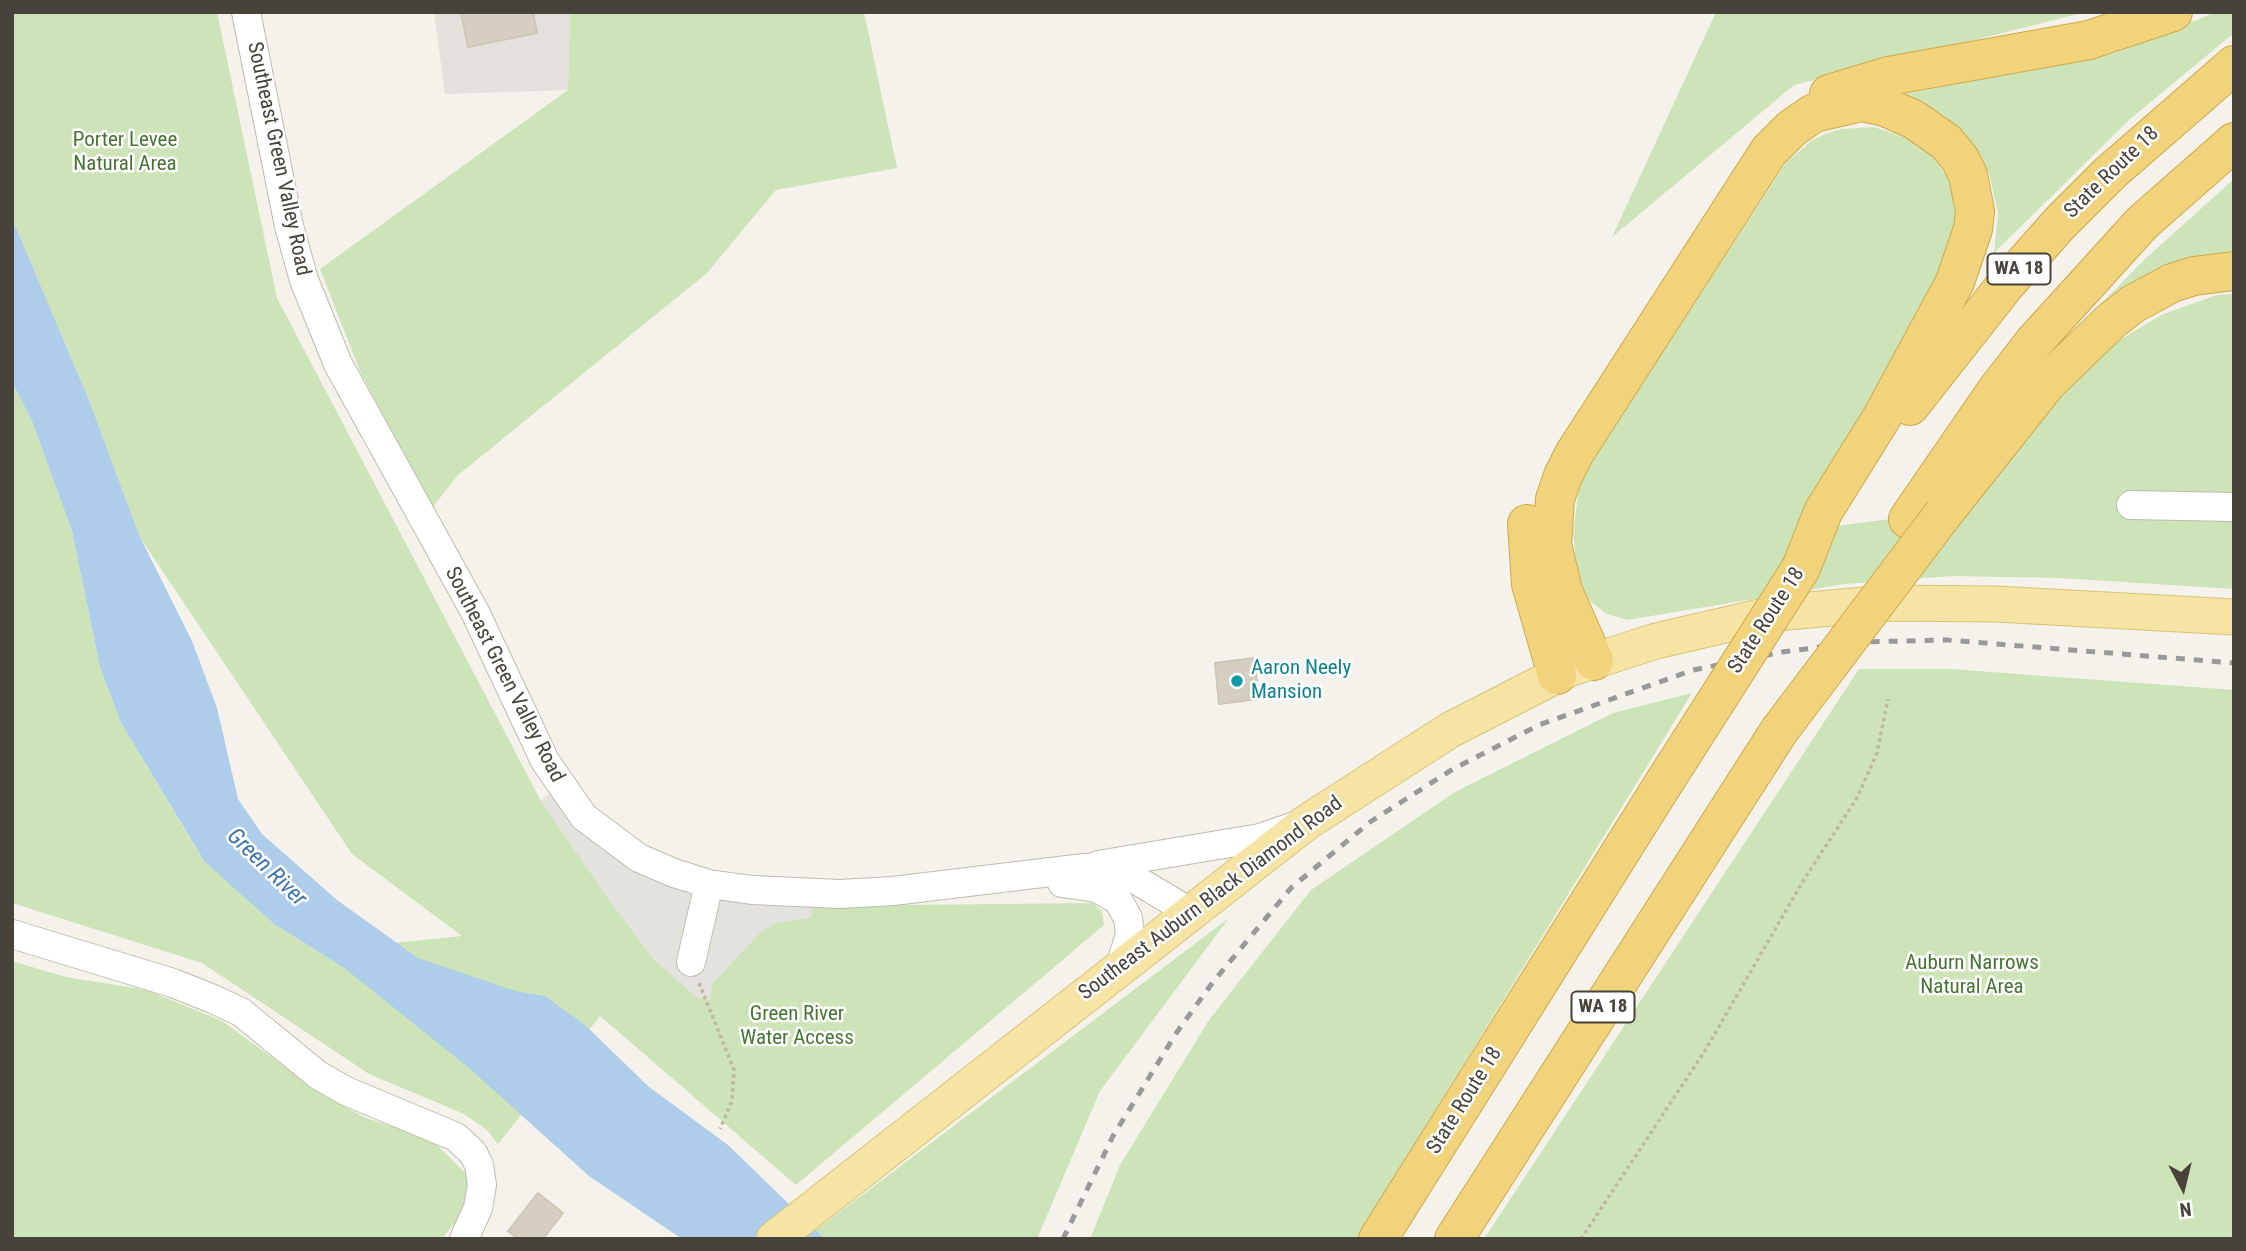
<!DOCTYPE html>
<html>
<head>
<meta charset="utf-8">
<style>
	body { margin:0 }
	#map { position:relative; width:2246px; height:1251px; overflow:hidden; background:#f4f2eb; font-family:"Roboto Condensed",sans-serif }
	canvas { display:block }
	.frame { position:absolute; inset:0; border:14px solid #48433a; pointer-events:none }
	.north { position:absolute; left:2148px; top:1153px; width:70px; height:70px; -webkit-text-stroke:5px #fff; paint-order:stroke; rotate:173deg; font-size:19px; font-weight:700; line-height:28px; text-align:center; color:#48433a }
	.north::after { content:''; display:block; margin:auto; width:24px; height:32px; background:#48433a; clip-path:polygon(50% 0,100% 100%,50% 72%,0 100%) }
</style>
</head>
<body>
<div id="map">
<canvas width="2246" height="1251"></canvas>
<div class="frame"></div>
<div class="north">N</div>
</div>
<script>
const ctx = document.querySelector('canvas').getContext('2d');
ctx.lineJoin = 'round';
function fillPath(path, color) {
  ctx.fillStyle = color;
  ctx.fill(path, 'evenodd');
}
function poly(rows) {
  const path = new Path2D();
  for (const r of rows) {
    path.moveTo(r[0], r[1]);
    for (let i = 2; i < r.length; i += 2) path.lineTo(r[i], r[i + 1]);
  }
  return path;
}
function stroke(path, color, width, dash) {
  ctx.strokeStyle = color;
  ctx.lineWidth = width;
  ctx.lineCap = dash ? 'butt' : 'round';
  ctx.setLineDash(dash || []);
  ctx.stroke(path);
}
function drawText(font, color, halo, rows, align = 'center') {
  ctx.font = font + ' "Roboto Condensed",sans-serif';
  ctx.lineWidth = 5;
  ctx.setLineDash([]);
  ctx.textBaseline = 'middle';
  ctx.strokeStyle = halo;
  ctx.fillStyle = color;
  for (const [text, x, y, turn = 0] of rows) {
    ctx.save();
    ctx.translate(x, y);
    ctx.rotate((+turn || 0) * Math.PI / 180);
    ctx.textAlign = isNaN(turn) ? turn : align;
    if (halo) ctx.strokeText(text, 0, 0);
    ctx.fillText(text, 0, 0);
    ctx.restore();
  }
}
fillPath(poly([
	[434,12,570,12,568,90,445,94]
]), '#e4e1dc');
fillPath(poly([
	[12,12,217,12,277,298,541,801,575,850,812,906,1094,903,1102,912,1104,925,796,1185,600,1016,498,1144,487,1130,464,1114,369,1074,202,963,12,903,12,382,32,421,72,531,100,667,121,723,201,857,274,924,317,951,462,936,352,854,139,536,89,400,12,218],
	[570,12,864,12,897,168,776,190,707,273,457,476,432,508,360,371,320,269,568,90],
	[1716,12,2086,12,1794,85,1612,237],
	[2216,12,2234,12,2234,33,2129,120,1994,253,1998,213,1989,174,1981,156,1969,139,1945,116,1916,100,1900,95,2116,53],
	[1874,127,1905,137,1932,156,1950,181,1960,226,1929,295,1795,531,1971,509,2057,400,2113,344,2161,315,2217,295,2234,294,2234,589,2059,578,1952,576,1845,584,1627,620,1605,613,1588,599,1577,571,1573,533,1579,489,1587,468,1786,163,1811,141,1825,134,1841,129],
	[2234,179,2234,260,2095,310,2145,259],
	[1859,669,1951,669,2234,690,2234,1239,1484,1239],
	[1692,693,1356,1239,1090,1239,1120,1165,1209,1020,1311,890,1455,792,1613,713],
	[1229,918,1100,1091,1037,1239,825,1239,816,1230],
	[12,961,66,977,147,990,222,1021,328,1098,366,1118,420,1135,437,1145,467,1175,470,1185,465,1210,442,1239,12,1239]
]), '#cde4b9');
fillPath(poly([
	[550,793,581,828,812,906,812,917,774,924,761,932,712,984,710,1000,696,997,653,959,604,893,541,801]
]), '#e3e2df');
fillPath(poly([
	[12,218,89,400,139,535,192,641,217,708,238,799,262,834,337,900,418,958,515,991,545,996,585,1025,649,1087,728,1145,825,1239,682,1239,589,1176,469,1068,343,967,274,924,204,861,121,723,100,667,72,531,32,421,12,382]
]), '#aecdea');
const building = poly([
	[461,12,533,12,537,33,468,47,461,12],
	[1254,658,1259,699,1219,704,1215,663,1254,658],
	[538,1193,563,1213,543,1239,518,1239,508,1231,538,1193]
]);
fillPath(building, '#d5cfc2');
stroke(building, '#cfc7b6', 2);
const minor = poly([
	[246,12,289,226,304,280,338,364,475,612,545,761,584,817,639,858,674,873,709,884,752,890,840,894,893,891,1084,868,1111,870,1133,878,1190,912],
	[2131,505,2234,507],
	[1098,865,1260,838,1295,826],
	[1062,883,1097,888,1118,900,1128,918,1130,935,1120,966],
	[12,934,173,983,213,999,241,1012,318,1075,346,1091,456,1137,473,1153,479,1165,482,1185,478,1208,464,1239],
	[691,962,709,884]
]);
const major = poly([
	[774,1239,1307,822,1450,730,1569,669,1656,641,1777,613,1886,603,1996,604,2234,617]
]);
const highway = poly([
	[1829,94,1889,76,2089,40,2173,12],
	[1910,406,2006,284,2059,224,2110,173,2234,65],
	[1943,514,2047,383,2111,321,2133,304,2172,283,2194,276,2234,271],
	[1908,519,1996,391,2034,342,2142,223,2234,142],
	[1527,524,1531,584,1557,675],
	[1594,661,1563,591,1552,544,1555,499,1563,476,1574,454,1769,151,1792,128,1814,113,1861,102,1885,107,1913,119,1946,142,1960,159,1968,175,1975,211,1973,229,1955,282,1882,417,1823,512,1801,568],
	[1378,1239,1660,789],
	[1454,1239,1779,731]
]);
stroke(minor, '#bfbbaf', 30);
stroke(major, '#d9c375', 37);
stroke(highway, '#cfa94b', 40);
stroke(poly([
	[699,983,734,1070,732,1101,720,1129],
	[1581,1239,1706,1049,1803,881,1857,798,1877,753,1888,699]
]), '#bfb7a1', 3.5, [3.5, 3.5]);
stroke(minor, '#fff', 28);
stroke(major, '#f5e4a4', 35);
stroke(highway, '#f0d37a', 38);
stroke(poly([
	[1063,1239,1113,1136,1177,1032,1213,982,1291,888,1370,822,1453,769,1539,725,1693,670,1782,652,1860,642,1947,640,2234,663]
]), '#999', 5, [9, 9]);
const highwayBridge = poly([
	[1779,731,1943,514],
	[1660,789,1801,568]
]);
stroke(highwayBridge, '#cfa94b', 40, []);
stroke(highwayBridge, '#f0d37a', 38);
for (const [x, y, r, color] of [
	[1237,681,7,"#0f9aa8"]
]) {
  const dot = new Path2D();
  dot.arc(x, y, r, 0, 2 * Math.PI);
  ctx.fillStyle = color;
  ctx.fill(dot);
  stroke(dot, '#fff', 2.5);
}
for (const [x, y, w] of [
	[2019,269,63],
	[1603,1007,63]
]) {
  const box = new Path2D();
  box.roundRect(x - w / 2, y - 15.5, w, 31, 5);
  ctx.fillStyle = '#fff';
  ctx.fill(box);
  stroke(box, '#48433a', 2);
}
drawText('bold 19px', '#48433a', null, [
	["WA 18",2019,269],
	["WA 18",1603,1007]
]);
drawText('21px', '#467532', '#fff', [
	["Porter Levee",125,141],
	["Natural Area",125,165],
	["Auburn Narrows",1972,964],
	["Natural Area",1972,988],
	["Green River",797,1015],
	["Water Access",797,1039]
]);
drawText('21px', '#48433a', '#fff', [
	["Southeast Green Valley Road",278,159,78],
	["State Route 18",2112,173,-44],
	["State Route 18",1767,621,-57],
	["Southeast Green Valley Road",504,675,63],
	["Southeast Auburn Black Diamond Road",1211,899,-37],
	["State Route 18",1465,1101,-58]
]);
drawText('21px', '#0d838f', '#fff', [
	["Aaron Neely",1251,669],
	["Mansion",1251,693]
], 'left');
drawText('italic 23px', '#3c73aa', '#fff', [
	["Green River",266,868,44]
]);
</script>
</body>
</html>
